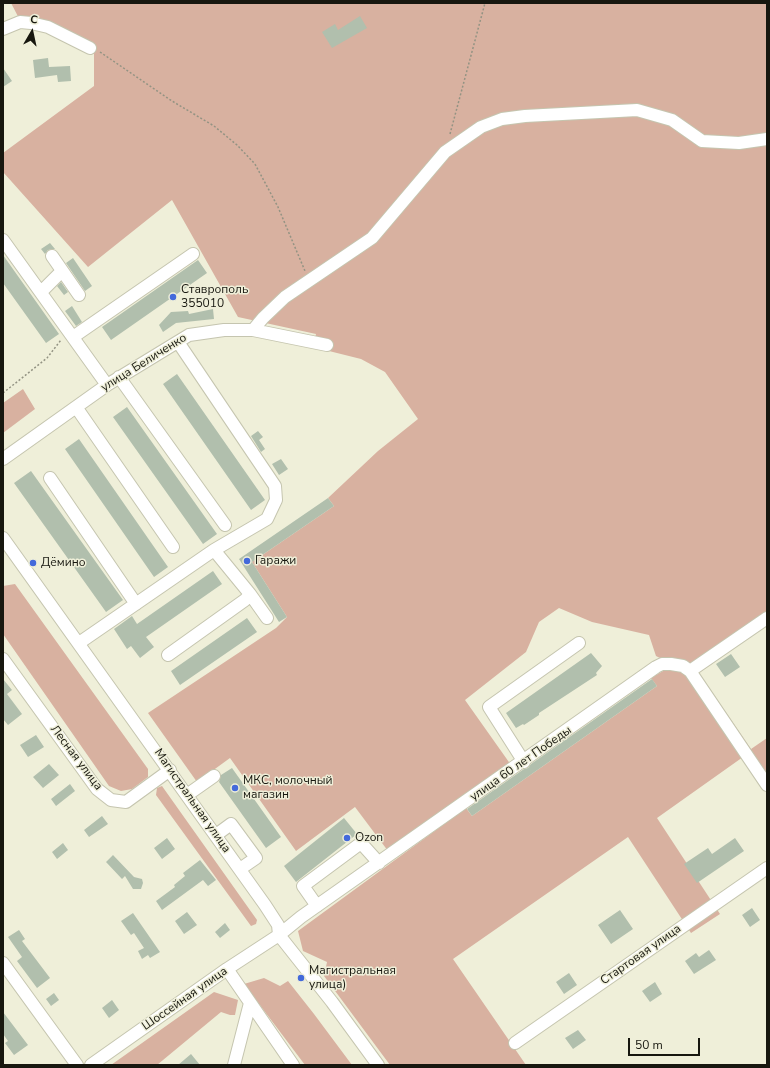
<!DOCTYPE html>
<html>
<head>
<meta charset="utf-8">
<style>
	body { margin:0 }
	#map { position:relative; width:770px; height:1068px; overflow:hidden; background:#efefd9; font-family:"Nunito Sans",sans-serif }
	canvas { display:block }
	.frame { position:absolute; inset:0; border:4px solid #17170f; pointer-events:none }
	.north { position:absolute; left:12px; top:12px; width:40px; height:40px; -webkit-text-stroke:3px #efefd9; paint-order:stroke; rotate:9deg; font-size:11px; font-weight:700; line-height:16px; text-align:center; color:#17170f }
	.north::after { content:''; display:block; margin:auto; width:14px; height:18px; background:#17170f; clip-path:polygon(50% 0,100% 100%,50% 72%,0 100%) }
	.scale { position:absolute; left:628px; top:1038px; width:72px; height:18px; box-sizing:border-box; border:2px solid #17170f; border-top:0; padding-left:5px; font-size:12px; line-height:14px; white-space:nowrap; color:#17170f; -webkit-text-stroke:3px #efefd9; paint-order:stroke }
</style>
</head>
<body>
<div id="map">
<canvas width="770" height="1068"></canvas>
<div class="frame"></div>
<div class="north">С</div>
<div class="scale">50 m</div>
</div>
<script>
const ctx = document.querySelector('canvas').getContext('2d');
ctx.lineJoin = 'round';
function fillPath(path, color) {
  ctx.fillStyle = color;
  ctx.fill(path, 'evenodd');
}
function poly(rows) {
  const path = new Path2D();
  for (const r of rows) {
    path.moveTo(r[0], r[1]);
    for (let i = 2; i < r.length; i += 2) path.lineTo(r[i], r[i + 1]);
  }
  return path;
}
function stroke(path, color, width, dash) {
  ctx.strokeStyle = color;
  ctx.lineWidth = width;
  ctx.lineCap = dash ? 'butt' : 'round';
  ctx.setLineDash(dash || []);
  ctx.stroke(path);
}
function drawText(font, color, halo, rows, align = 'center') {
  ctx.font = font + ' "Nunito Sans",sans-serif';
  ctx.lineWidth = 3;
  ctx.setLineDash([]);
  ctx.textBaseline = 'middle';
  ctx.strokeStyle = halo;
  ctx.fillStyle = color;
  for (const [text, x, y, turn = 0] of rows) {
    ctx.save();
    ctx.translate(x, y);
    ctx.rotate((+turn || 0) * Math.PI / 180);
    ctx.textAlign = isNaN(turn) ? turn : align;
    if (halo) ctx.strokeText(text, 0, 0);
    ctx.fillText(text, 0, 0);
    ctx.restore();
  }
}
fillPath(poly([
	[11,3,767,3,767,625,699,673,751,749,767,738,767,792,743,757,657,818,720,914,691,933,628,837,453,959,526,1065,390,1065,324,976,327,962,303,951,298,931,466,808,472,816,657,686,651,678,663,671,662,659,656,656,649,635,592,622,559,608,539,622,526,652,465,700,511,765,388,851,355,807,296,851,230,758,197,782,148,713,276,628,287,617,252,562,334,506,328,498,378,451,418,419,385,372,361,359,313,347,316,334,238,317,172,200,88,267,3,172,3,153,94,86,94,54,44,30,24,28],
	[23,389,35,409,3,433,3,403],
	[15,584,148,769,148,777,132,789,121,791,109,786,3,634,3,586],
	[162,786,257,920,256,924,251,926,156,795,157,788],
	[264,978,280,986,288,981,314,1014,352,1065,305,1065,244,984],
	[214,992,238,1000,235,1015,230,1015,221,1012,157,1065,111,1065]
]), '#d8b1a0');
fillPath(poly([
	[360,16,367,28,332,48,322,32,335,24,338,30],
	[48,58,49,67,70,66,71,81,58,82,57,75,35,78,33,60],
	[3,68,12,81,3,87],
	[50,243,55,249,48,250,45,254,41,249],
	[3,255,59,334,46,343,3,283],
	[73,258,92,286,85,291,66,263],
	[198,260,207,273,111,340,102,327],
	[61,282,68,292,64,295,57,286],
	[72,306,82,322,76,326,65,311],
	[213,309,214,319,176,323,163,332,159,325,171,312,188,311,189,314],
	[177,374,265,500,251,510,163,384],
	[127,407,217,534,203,544,113,417],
	[258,431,263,437,259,440,265,449,261,452,251,436],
	[79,439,168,567,154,577,65,449],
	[281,459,288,469,279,475,272,464],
	[31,471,123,600,106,612,14,483],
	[328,498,334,506,252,562,287,617,279,622,239,559],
	[213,571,222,584,146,637,154,647,140,658,131,646,127,649,114,629,132,616,137,624],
	[247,618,257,632,180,685,171,671],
	[591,653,602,666,596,673,597,675,539,713,539,715,524,725,523,724,516,728,506,713],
	[731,654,740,667,725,677,716,664],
	[3,679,12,690,7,694,22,714,8,725,3,719],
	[652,679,657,686,472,816,467,809,524,769,528,768,531,764],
	[36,735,44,747,28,757,20,745],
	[49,764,59,775,43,788,33,777],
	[232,768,281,837,266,848,219,782,221,775],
	[70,784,75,791,56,806,51,799],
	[102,816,108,824,89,837,84,830],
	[344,818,357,834,296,882,284,866],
	[167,838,175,849,162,859,154,848],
	[735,838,744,851,697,883,684,864,708,848,712,854],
	[63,843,68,850,57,859,52,852],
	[113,855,134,877,142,879,143,883,141,889,133,889,125,876,122,879,106,862],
	[200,860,216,880,208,886,203,880,162,910,156,901,175,887,174,885,185,876,183,873],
	[752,908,760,920,750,927,742,915],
	[620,910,633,929,611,944,598,925],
	[187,912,197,925,184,934,175,921],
	[133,913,160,952,150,958,148,955,142,959,138,951,144,948,134,933,131,935,121,921],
	[225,923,230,930,220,938,215,932],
	[19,930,25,939,22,941,50,978,37,988,17,961,22,957,8,937],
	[709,950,716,960,694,974,685,961,696,953,699,957],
	[569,973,577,985,564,994,556,982],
	[655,982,662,994,650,1002,642,991],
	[54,993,59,1000,51,1006,46,999],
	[112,1000,119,1010,109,1018,102,1008],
	[3,1012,28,1045,14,1055,5,1043,8,1041,3,1034],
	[578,1030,586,1040,573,1049,565,1038],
	[191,1054,200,1065,178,1065]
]), '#b1bfad');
const minor = poly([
	[3,29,20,22,31,23,48,27,90,48],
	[3,240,107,385],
	[52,256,79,295],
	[41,292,62,271],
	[253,330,263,318,285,297,372,238,445,152,481,127,502,119,525,116,637,110,672,120,702,141,739,143,767,139],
	[73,337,193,254],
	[178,342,275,486,276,500,267,519,214,550],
	[119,377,225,525],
	[76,407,173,547],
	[3,459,107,385,189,335,224,330,253,330,327,345],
	[50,478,136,604],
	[3,538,265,905,278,925,279,935,332,1002,378,1065],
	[250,594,267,618],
	[79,643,214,550,250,594,245,600,168,655],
	[3,659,97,789,111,800,126,802,170,770],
	[690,671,767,785],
	[524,762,489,707,579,643],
	[187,795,214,776],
	[216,835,231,824,256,858,240,869],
	[317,906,303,886,361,843,379,863],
	[3,963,77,1065],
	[227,969,293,1065],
	[515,1043,767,868],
	[91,1065,227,969,279,935,301,917,656,667,662,664,671,664,683,666,690,671,767,618],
	[234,1065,250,1003]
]);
stroke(minor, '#c5c5af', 14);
stroke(poly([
	[100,52,172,101,214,126,237,145,255,164,278,207,305,271],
	[450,134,485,3],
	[3,393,47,358,61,340]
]), '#939383', 1.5, [2, 2]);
stroke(minor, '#fff', 12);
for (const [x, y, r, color] of [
	[173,297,4,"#4369db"],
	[247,561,4,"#4369db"],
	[33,563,4,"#4369db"],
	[235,788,4,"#4369db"],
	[347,838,4,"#4369db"],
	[301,978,4,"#4369db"]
]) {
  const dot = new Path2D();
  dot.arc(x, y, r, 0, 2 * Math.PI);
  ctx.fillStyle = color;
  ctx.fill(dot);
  stroke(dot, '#efefd9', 1.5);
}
drawText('12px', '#17170f', '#efefd9', [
	["Ставрополь",181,290],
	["355010",181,304],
	["Гаражи",255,561],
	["Дёмино",41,563],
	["МКС, молочный",243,781],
	["магазин",243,795],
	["Ozon",355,838],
	["Магистральная",309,971],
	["улица)",309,985]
], 'left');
drawText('12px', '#17170f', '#efefd9', [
	["улица Беличенко",144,363,-32],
	["Лесная улица",76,758,53],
	["улица 60 лет Победы",521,764,-35],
	["Магистральная улица",192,801,55],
	["Стартовая улица",641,955,-35],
	["Шоссейная улица",185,999,-35]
]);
</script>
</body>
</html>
